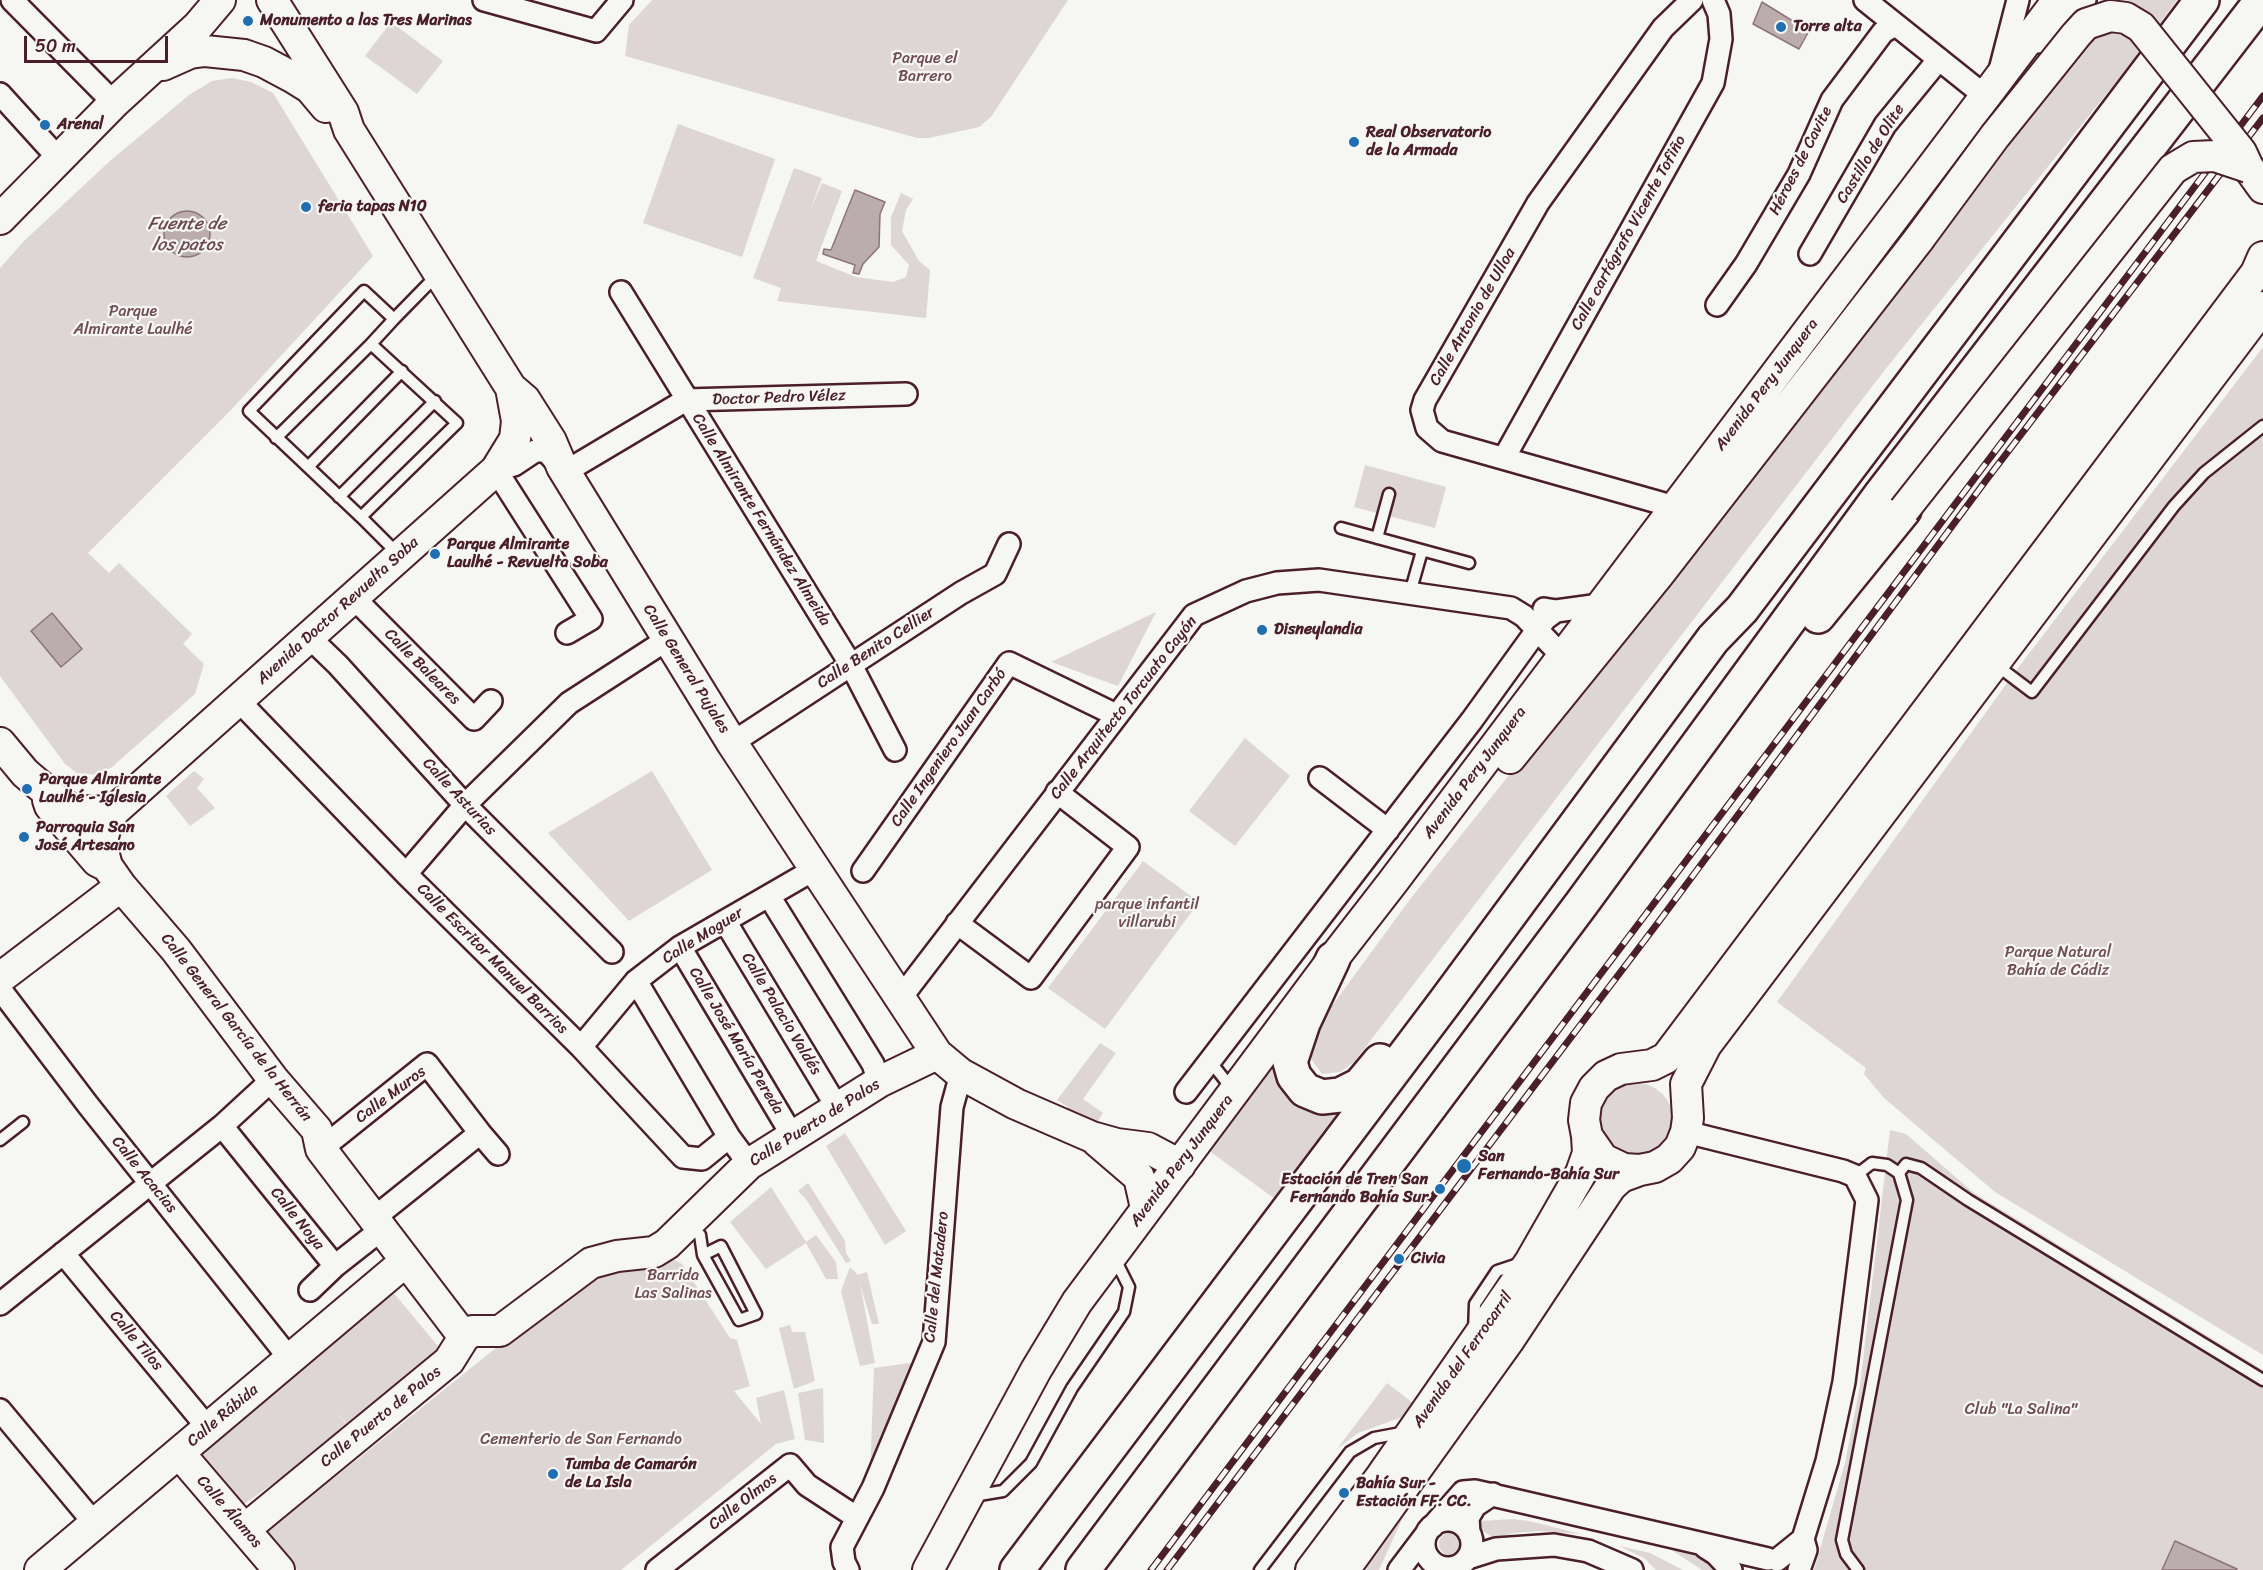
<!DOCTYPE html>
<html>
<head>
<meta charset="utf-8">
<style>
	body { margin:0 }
	#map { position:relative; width:2263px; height:1570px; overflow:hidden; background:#f6f6f2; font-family:Sriracha,sans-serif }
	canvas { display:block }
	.scale { position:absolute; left:24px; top:36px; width:144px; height:27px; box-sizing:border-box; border:3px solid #4a1f2b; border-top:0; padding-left:8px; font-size:18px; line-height:21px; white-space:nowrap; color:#4a1f2b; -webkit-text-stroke:4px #f6f6f2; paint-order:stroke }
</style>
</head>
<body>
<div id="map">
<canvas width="2263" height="1570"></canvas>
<div class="scale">50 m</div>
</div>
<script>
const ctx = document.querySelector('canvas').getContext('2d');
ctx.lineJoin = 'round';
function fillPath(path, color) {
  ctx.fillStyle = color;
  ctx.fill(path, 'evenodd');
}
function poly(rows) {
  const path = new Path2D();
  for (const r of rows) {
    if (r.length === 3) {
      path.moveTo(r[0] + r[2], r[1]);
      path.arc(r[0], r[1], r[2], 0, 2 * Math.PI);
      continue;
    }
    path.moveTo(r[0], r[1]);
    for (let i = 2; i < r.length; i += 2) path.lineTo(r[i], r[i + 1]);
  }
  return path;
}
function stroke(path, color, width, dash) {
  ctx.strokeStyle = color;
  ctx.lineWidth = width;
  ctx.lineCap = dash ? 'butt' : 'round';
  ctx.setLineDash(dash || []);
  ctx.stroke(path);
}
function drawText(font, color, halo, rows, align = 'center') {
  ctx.font = font + ' Sriracha,sans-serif';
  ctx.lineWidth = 4.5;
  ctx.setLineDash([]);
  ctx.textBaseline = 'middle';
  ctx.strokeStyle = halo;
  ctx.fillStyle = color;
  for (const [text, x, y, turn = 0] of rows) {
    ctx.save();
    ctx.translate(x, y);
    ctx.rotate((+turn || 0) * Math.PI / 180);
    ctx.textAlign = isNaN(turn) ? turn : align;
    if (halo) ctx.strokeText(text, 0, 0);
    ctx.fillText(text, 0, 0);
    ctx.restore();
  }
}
fillPath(poly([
	[652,0,1068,0,991,117,979,127,929,138,917,138,625,56,629,25],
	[2101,0,2177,0,2120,77,1884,371,1354,1062,1340,1072,1322,1074,1311,1059,1310,1049,1318,1025,1411,898,1848,350,2088,11],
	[391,22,443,61,417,94,365,56],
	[232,78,251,82,273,93,373,256,230,411,88,553,109,573,119,563,192,634,183,644,204,664,195,694,112,767,97,775,77,773,65,764,0,676,0,268,25,240,110,161,189,95,212,81],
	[678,124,775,159,742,257,643,223],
	[794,168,822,178,810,211,822,183,842,191,816,261,856,277,893,282,906,277,909,265,891,245,891,217,901,193,913,199,906,210,902,231,919,261,930,270,926,318,777,301,781,288,753,278],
	[2263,347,2263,1355,1995,1192,1884,1098,1864,1074,1866,1068,1777,1002,2015,672],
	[1365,465,1446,487,1435,528,1354,507],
	[1156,612,1118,686,1051,662],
	[1245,738,1290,776,1235,846,1189,811],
	[194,771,204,779,197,788,215,808,190,826,166,796],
	[652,771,712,870,629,921,548,833],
	[1143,861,1199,902,1105,1029,1048,988],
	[1288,1038,1316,1108,1338,1113,1275,1199,1208,1150],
	[1100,1043,1116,1053,1083,1099,1103,1113,1092,1130,1065,1112,1068,1107,1057,1100],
	[1636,1120,37],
	[1890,1130,1906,1134,1974,1193,2263,1370,2263,1570,1814,1570,1845,1463,1860,1386],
	[845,1133,906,1231,885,1245,826,1146],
	[808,1183,845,1241,846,1253,851,1261,846,1263,806,1199,798,1191],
	[771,1187,806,1242,816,1235,836,1262,838,1279,826,1279,806,1243,766,1269,730,1222],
	[666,1256,682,1264,730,1338,737,1340,750,1386,734,1391,761,1424,756,1398,784,1390,795,1439,776,1444,621,1570,297,1570,266,1533,584,1277],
	[850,1267,858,1275,867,1272,879,1324,872,1324,860,1284,875,1363,860,1366,841,1291],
	[393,1292,446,1356,353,1431,334,1409,350,1429,240,1507,200,1454],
	[790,1325,792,1332,805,1332,815,1381,794,1389,779,1328],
	[917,1362,870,1476,874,1368],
	[1387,1383,1413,1403,1405,1416,1358,1433,1337,1449],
	[823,1388,824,1443,805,1440,798,1393],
	[1404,1515,1379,1570,1367,1570,1367,1567],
	[1512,1519,1529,1521,1581,1534,1540,1531,1514,1533,1494,1538,1480,1529,1481,1521],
	[1450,1544,11],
	[1619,1546,1650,1553,1683,1570,1656,1570,1644,1558],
	[1673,1547,1702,1553,1720,1570,1702,1570,1673,1551]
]), '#ddd6d5');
const water = poly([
	[1762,2,1809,31,1799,49,1753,24,1762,2],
	[855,190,885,202,880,214,879,247,863,264,859,274,853,273,855,265,823,254,824,249,831,250,855,190],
	[187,234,23],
	[52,613,82,649,61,667,31,631,52,613],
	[2175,1541,2237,1569,2236,1570,2162,1570,2175,1541]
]);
fillPath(water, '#bbadae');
stroke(water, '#8e747a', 1.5);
const lane = poly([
	[394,319,371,344,457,423,361,517,249,411,364,291,394,319,438,274],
	[276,438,371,344],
	[308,467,402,371],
	[339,497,435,401],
	[361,517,399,555],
	[1341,528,1469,563],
	[1377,538,1389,494],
	[1410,593,1422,551],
	[1995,664,2032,692,2174,506,2204,473,2263,426],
	[1210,1061,1232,1089],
	[0,1140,23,1122],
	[1899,1173,1906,1164,1921,1168,1968,1200,2263,1380],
	[1855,1176,1872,1163,1887,1165,1899,1173,1907,1200,1842,1540,1846,1554,1858,1570],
	[689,1225,700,1235,703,1255,739,1320,756,1314,721,1246,703,1255],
	[1474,1332,1475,1304,1497,1271,1521,1263],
	[973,1496,1003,1491,1031,1463,1072,1388,1124,1312,1129,1287,1115,1259],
	[1260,1570,1350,1452,1374,1438,1406,1432]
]);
const street = poly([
	[12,0,114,103],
	[484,0,596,31,622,0],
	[1865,0,1985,96],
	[2038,42,2085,0],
	[2000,70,2018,0],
	[0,94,60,160],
	[1810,254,1885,125,1939,59],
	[621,292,851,665,895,750],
	[1717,305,1746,264,1799,174,1832,100,1883,32,1895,25],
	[1504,458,1713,83,1721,39,1719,14,1713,0],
	[561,467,546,451,535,451,514,465,496,470,591,619,567,633],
	[565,472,686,400,906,394],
	[1675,507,1442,441,1427,428,1422,410,1425,400,1538,203,1663,28,1692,0],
	[353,597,474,719,491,701],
	[1544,609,1556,611,1600,605],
	[309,637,338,665,465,805,612,952],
	[238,700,406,874,581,1047,683,1157,702,1159,729,1137,749,1164],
	[732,743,961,593,995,574,1009,544],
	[1320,778,1388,830],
	[863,871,1009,663,1116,715],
	[406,874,465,805,569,703,668,639],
	[769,896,873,1064,879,1082],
	[725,921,837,1107],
	[957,923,1031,978,1128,847,1057,792],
	[680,947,792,1135],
	[636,981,729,1137],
	[0,989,88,1105,290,1359],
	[899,1000,1194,615,1246,591,1277,583,1319,580,1511,608,1524,616,1562,656],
	[581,1047,636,981,680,947,815,869],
	[1186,1092,1472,720,1545,619,1556,611],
	[222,1126,335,1266,382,1229],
	[1686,1132,1843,1171,1855,1176,1867,1200,1844,1382,1827,1461,1803,1539,1806,1550,1799,1570],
	[480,1133,498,1154],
	[321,1149,427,1064,480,1133,374,1218],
	[63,1253,208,1428],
	[310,1290,335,1266],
	[0,1304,222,1126,273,1079],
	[0,1410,95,1524],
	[1448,1544,24],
	[1432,1527,1463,1492,1475,1491,1768,1559],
	[1469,1533,1468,1518,1475,1506,1493,1494],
	[1705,1547,1716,1554,1731,1570],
	[1468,1558,1496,1549,1554,1545,1588,1551,1632,1570],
	[1777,1560,1803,1539],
	[657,1570,790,1465,807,1485,856,1517],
	[848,1570,844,1562,842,1547,873,1488,934,1342,952,1107,961,1074],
	[1399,1570,1427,1533]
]);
const secondary = poly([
	[272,0,343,112,349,130,511,388,525,400,551,441,562,467,732,743,937,1054,961,1074,1016,1104,1092,1137,1117,1144,1148,1148,1180,1165],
	[163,65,190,53,205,51,244,55,264,62,294,78,310,88,326,107],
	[2248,167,2263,188],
	[0,219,114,103,198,26,220,0],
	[2263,257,2256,273,1666,1058,1652,1065,1621,1069,1606,1076,1594,1088,1586,1103,1584,1120,1587,1136,1603,1159,1624,1169,1640,1170,1655,1167,1669,1159,1680,1147,1686,1132,1688,1118,1686,1084,1706,1045,2263,307],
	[0,743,25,773,59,802,73,810,94,812,115,810],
	[1510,758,1659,574,1919,239],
	[48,800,50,806,97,861,107,866],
	[0,978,121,886],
	[1097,1141,1139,1177,1146,1208],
	[464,1337,321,1149,317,1130,273,1079,176,950,121,886,107,866,103,851,103,837,107,822,115,810,496,470,515,439,517,421,511,388],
	[179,1453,279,1570],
	[245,1529,449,1361,464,1337,472,1331,500,1331,591,1263,617,1256,654,1252,667,1244,749,1164,879,1082,937,1054],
	[40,1570,406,1261],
	[928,1570,1036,1370,1077,1302,1333,959,1392,883,2058,0],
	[1311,1570,1380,1478,1530,1262,1581,1173,1588,1153,1587,1136],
	[1344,1570,1509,1340,1611,1186,1621,1177,1640,1170]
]);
const highway = poly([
	[1818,616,1904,510],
	[1333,959,1303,1023,1290,1062,1294,1076,1305,1090,1322,1097,1340,1095,1360,1085,1380,1061],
	[1017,1570,1445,1002,1713,639,1742,609,2202,0],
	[1083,1570,1582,903,1882,493,2262,0]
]);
stroke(lane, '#4a1f2b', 15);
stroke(street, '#4a1f2b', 26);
stroke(secondary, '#4a1f2b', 34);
stroke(highway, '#4a1f2b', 38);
stroke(lane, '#f6f6f2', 10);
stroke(street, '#f6f6f2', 21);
stroke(secondary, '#f6f6f2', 30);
stroke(highway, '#f6f6f2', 33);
const rail = poly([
	[1151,1570,2263,96],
	[1167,1570,1660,920,1987,479,2263,118]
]);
stroke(rail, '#4a1f2b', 7);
stroke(rail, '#f6f6f2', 4.5, [14]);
const secondaryBridge = poly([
	[1919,239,1995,136,2076,35,2086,24,2110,16,2126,18,2141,27,2241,152,2248,167],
	[1904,510,2173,169,2193,157,2215,156,2248,167]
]);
stroke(secondaryBridge, '#4a1f2b', 34, []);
stroke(secondaryBridge, '#f6f6f2', 30);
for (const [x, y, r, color] of [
	[248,21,6,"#1f6fb2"],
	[1781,27,6,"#1f6fb2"],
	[45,125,6,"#1f6fb2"],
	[1354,142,6,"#1f6fb2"],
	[306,207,6,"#1f6fb2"],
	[435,554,6,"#1f6fb2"],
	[1262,630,6,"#1f6fb2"],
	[27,789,6,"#1f6fb2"],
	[24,837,6,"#1f6fb2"],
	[1464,1166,8,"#1f6fb2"],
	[1440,1189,6,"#1f6fb2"],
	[1399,1259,6,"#1f6fb2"],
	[553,1474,6,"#1f6fb2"],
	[1344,1493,6,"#1f6fb2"]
]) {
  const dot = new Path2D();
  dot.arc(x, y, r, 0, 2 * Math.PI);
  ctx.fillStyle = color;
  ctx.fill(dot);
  stroke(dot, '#f6f6f2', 2);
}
drawText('bold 16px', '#4a1f2b', '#f6f6f2', [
	["Monumento a las Tres Marinas",260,21],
	["Torre alta",1793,27],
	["Arenal",57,125],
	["Real Observatorio",1366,133],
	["de la Armada",1366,151],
	["feria tapas N10",318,207],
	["Parque Almirante",447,545],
	["Laulhé - Revuelta Soba",447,563],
	["Disneylandia",1274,630],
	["Parque Almirante",39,780],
	["Laulhé - Iglesia",39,798],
	["Parroquia San",36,828],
	["José Artesano",36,846],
	["San",1478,1157],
	["Fernando-Bahía Sur",1478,1175],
	["Estación de Tren San",1428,1180,"right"],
	["Fernando Bahía Sur",1428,1198,"right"],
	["Civia",1411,1259],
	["Tumba de Camarón",565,1465],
	["de La Isla",565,1483],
	["Bahía Sur -",1356,1484],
	["Estación FF. CC.",1356,1502]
], 'left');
drawText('16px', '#6f4d56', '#f6f6f2', [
	["Parque el",925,59],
	["Barrero",925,77],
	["Parque",133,312],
	["Almirante Laulhé",133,330],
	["parque infantil",1147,905],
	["villarubi",1147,923],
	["Parque Natural",2058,953],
	["Bahía de Cádiz",2058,971],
	["Barrida",673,1276],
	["Las Salinas",673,1294],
	["Club \"La Salina\"",2021,1410],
	["Cementerio de San Fernando",581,1440]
]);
drawText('16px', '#4a1f2b', '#f6f6f2', [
	["Castillo de Olite",1871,154,-58],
	["Héroes de Cavite",1801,161,-63],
	["Calle cartógrafo Vicente Tofiño",1629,233,-61],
	["Calle Antonio de Ulloa",1473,317,-60],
	["Avenida Pery Junquera",1767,385,-53],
	["Doctor Pedro Vélez",779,398,-2],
	["Calle Almirante Fernández Almeida",761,520,58],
	["Avenida Doctor Revuelta Soba",338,611,-42],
	["Calle Benito Cellier",876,648,-33],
	["Calle Baleares",422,667,45],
	["Calle General Pujales",686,669,58],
	["Calle Arquitecto Torcuato Cayón",1124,708,-52],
	["Calle Ingeniero Juan Carbó",949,748,-55],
	["Avenida Pery Junquera",1475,773,-53],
	["Calle Asturias",459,797,47],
	["Calle Moguer",703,936,-32],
	["Calle Escritor Manuel Barrios",492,959,45],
	["Calle Palacio Valdés",781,1014,59],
	["Calle General García de la Herrán",236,1028,52],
	["Calle José María Pereda",736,1041,59],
	["Calle Muros",391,1095,-37],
	["Calle Puerto de Palos",815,1123,-32],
	["Avenida Pery Junquera",1182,1161,-53],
	["Calle Acacias",144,1175,51],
	["Calle Noya",297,1219,51],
	["Calle del Matadero",937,1277,-84],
	["Calle Tilos",136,1341,50],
	["Avenida del Ferrocarril",1463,1360,-55],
	["Calle Rábida",223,1416,-40],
	["Calle Puerto de Palos",381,1417,-39],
	["Calle Olmos",743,1502,-38],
	["Calle Álamos",229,1512,49]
]);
drawText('italic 18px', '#6c4a52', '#f6f6f2', [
	["Fuente de",187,224],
	["los patos",187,245]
]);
</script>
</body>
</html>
